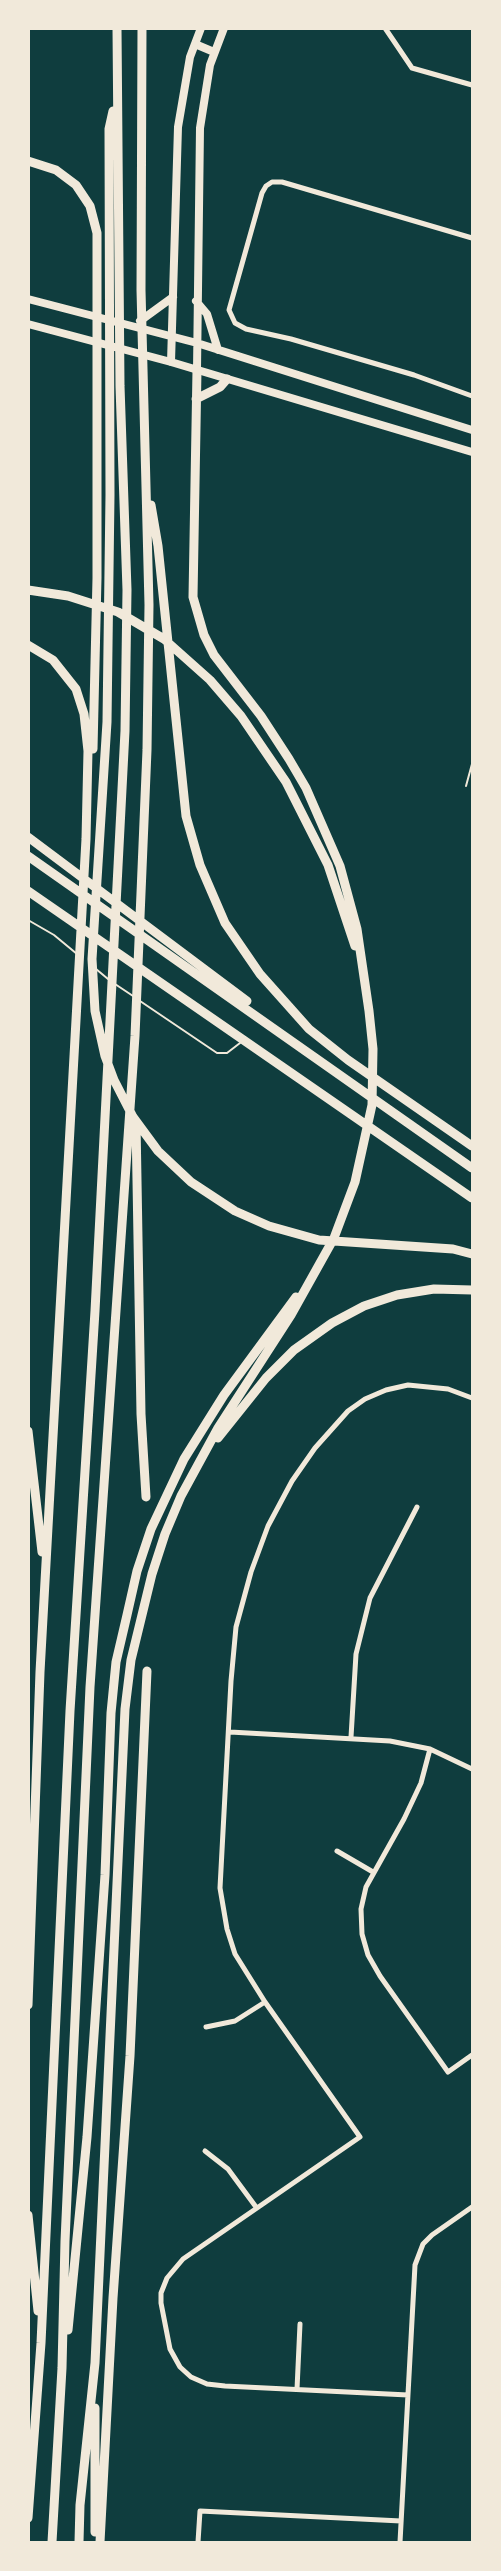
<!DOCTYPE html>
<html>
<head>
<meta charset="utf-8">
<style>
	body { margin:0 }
	#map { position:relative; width:501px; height:2571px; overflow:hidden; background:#0f3d3e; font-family:"Noto Sans",sans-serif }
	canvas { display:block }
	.frame { position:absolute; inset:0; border:30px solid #f1e9da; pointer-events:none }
</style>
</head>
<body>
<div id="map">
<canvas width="501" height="2571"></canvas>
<div class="frame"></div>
</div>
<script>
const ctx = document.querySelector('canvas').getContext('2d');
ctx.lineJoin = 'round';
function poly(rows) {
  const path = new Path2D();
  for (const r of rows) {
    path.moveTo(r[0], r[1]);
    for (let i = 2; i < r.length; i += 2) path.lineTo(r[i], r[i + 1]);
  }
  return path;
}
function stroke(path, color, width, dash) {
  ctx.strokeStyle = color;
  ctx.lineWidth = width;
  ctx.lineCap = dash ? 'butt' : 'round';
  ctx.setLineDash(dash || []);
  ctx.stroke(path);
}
stroke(poly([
	[466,786,472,764],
	[28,920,54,935,77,954],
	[96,969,108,979],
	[115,984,133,996],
	[140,1001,217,1053,227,1053,240,1043]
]), '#f1e9da', 2);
stroke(poly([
	[385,28,412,68,472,85],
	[472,238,282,182,272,182,266,186,262,193,229,310,235,323,246,329,291,339,414,375,472,396],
	[230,1732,390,1741,430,1749,472,1769],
	[351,1737,356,1654,370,1598,417,1507],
	[430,1749,421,1783,404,1819,366,1887,361,1909,362,1934,368,1955,380,1976,448,2072,472,2055],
	[337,1851,373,1872],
	[206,2027,235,2021,265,2002],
	[205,2151,228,2169,256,2207],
	[297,2389,300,2324],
	[408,2395,225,2386,207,2384,191,2377,180,2367,170,2349,161,2303,161,2293,167,2278,183,2259,360,2137,265,2002,235,1954,227,1929,220,1888,231,1681,236,1627,251,1572,268,1526,292,1481,315,1448,348,1411,365,1399,386,1390,408,1385,448,1389,472,1398],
	[198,2542,200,2511,401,2521],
	[400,2542,415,2265,423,2244,432,2235,472,2207]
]), '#f1e9da', 5);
stroke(poly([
	[195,44,214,52],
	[28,299,197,343,472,430],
	[196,301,207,314,218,350],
	[140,321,173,297],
	[28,324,171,362,472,452],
	[171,362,178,127,190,57,201,28],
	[197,370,200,128,210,65,224,28]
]), '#f1e9da', 8);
stroke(poly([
	[113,111,109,129,110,495,107,722,92,959,95,1011,105,1056,114,1080,133,1117,158,1151,191,1182,235,1211,269,1226,319,1240,453,1249,472,1254],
	[28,161,56,170,76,185,90,206,97,233,97,578,93,749],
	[196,399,220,387,227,379],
	[151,505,158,546,186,816,200,865,225,923,260,974,309,1029,348,1060,472,1146],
	[28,590,68,596,118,612,164,639,210,680,241,716,286,782,328,865,355,946],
	[28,645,53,660,76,689,84,714,88,751,86,839,40,1672,28,2005],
	[28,837,247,1001],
	[28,856,472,1168],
	[28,891,472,1198],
	[136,1122,141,1414,146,1497],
	[28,1431,42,1552],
	[218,1438,266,1378,294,1350,332,1323,364,1306,397,1295,434,1289,472,1290],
	[28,2215,38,2311],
	[68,2330,87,2137,105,1875,111,1713,116,1662,127,1615,137,1571,151,1529,184,1459,224,1395,296,1297],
	[95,2408,95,2532],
	[28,2518,41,2343,70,1711,95,1311,125,731,127,590,120,386,117,28],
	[52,2542,62,2368,65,2241,90,1687,135,1036,147,750,149,605,141,290,142,28],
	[79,2542,80,2505,95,2363,125,1709,131,1660,152,1574,165,1534,181,1496,218,1428,291,1315,334,1238,355,1182,372,1105,373,1049,369,1011,357,929,340,866,306,788,289,759,261,716,214,655,204,635,193,597,197,370],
	[100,2542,113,2298,130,2056,147,1671]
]), '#f1e9da', 9);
</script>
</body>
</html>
